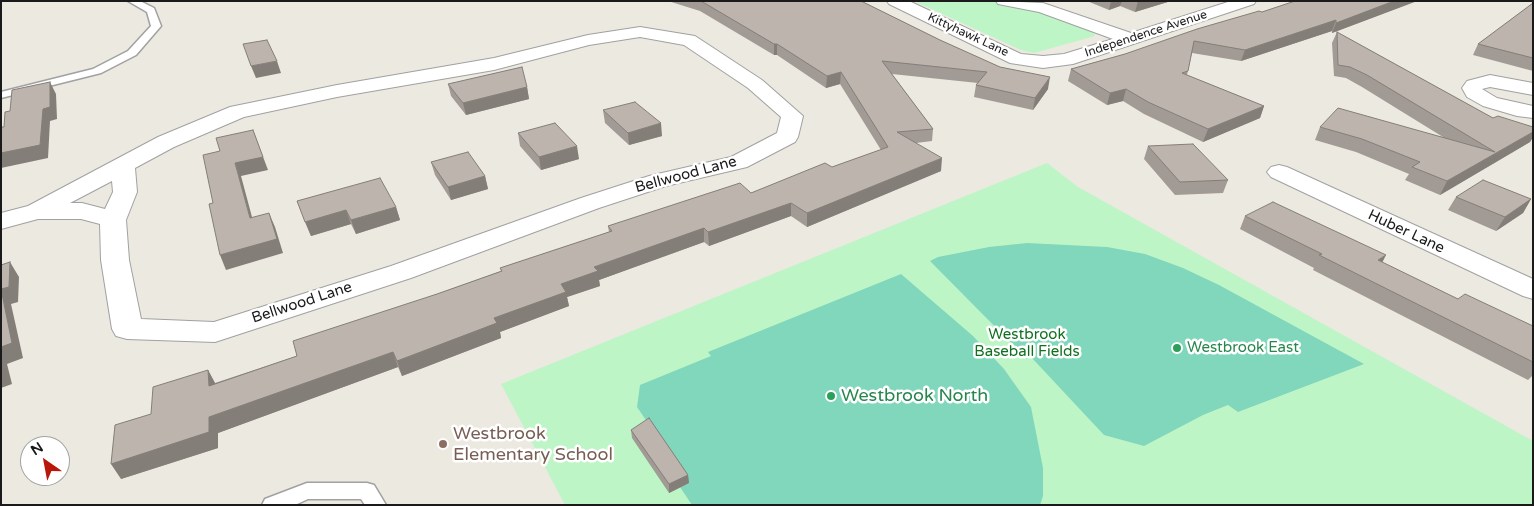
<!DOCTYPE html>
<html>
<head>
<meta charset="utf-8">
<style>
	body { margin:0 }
	#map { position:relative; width:1534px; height:506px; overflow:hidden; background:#ece9e0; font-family:"Varela Round",sans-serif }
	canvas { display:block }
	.frame { position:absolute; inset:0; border:2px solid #1a1a1a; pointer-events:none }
	.north { position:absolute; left:20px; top:436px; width:50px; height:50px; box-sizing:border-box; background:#fff; border:1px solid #a3a3a3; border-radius:50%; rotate:327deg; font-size:14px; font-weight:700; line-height:20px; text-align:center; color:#1a1a1a }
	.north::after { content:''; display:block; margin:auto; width:18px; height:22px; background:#ba170b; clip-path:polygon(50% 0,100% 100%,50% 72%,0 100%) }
</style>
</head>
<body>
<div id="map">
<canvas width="1534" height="506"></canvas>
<div class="frame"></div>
<div class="north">N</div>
</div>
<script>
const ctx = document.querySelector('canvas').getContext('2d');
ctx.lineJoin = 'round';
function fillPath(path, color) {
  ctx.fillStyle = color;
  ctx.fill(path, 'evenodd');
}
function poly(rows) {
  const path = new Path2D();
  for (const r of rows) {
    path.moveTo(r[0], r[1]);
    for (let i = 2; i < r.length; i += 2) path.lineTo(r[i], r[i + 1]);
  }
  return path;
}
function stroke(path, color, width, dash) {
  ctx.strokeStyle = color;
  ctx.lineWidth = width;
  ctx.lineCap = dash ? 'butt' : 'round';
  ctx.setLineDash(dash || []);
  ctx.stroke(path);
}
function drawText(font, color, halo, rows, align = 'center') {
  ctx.font = font + ' "Varela Round",sans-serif';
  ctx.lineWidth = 5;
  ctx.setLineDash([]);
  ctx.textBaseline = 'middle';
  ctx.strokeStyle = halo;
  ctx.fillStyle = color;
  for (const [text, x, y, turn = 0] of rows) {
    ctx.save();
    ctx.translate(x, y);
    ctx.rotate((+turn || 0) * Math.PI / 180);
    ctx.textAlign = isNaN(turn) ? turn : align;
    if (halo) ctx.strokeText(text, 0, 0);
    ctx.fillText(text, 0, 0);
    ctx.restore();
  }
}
fillPath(poly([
	[914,1,999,2,1042,12,1084,28,1093,32,1095,36,1034,53,1021,50],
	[1047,163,1078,187,1533,441,1533,505,565,505,501,384]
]), '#bef5c6');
fillPath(poly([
	[1027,243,1107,247,1145,254,1183,268,1219,285,1364,364,1238,412,1228,405,1203,415,1144,446,1104,435,1031,357,1027,359,930,261,938,257,989,247],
	[901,274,973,336,1004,369,1031,407,1043,468,1043,496,1040,505,692,505,680,487,689,483,637,407,640,385,711,356,708,352]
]), '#81d7bc');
const lane = poly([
	[128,1,140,1,154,8,161,26,136,55,101,73,1,98,1,92,93,69,128,51,151,26,147,12,128,1],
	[307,483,367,483,374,485,386,505,365,505,361,499,308,499,295,505,262,505,265,499,307,483]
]);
const street = poly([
	[887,1,909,1,1021,54,1043,56,1064,54,1113,39,1039,12,998,4,996,1,1043,3,1131,33,1231,1,1256,1,1254,4,1073,64,1043,68,1010,63,889,4,887,1],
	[640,27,695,36,762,80,803,116,798,137,795,142,747,167,666,186,599,208,411,278,215,342,127,339,116,336,112,329,101,260,100,224,81,219,38,219,1,229,1,213,28,206,158,137,230,107,337,85,494,58,588,35,640,27],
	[640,37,684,45,748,88,781,117,777,133,731,157,649,176,581,198,391,266,214,322,141,319,129,260,126,220,137,192,135,168,174,147,244,117,337,97,494,70,589,45,640,37],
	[112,181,113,192,105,209,82,203,70,203,112,181],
	[1490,75,1533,83,1533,95,1490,87,1482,89,1497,98,1533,106,1533,118,1517,116,1483,106,1467,97,1462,88,1467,81,1490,75],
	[1279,165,1287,167,1533,279,1533,299,1523,296,1271,177,1267,172,1271,167,1279,165]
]);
stroke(lane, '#a1a1a1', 3);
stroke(street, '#a1a1a1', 2);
fillPath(lane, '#fff');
fillPath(street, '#fff');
fillPath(poly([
	[668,1,861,1,940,40,1048,89,1033,110,974,97,976,85,978,83,892,74,933,129,932,141,916,143,941,171,807,227,791,216,709,246,704,242,599,280,600,286,567,297,569,306,500,332,501,338,402,376,398,367,218,433,218,448,121,479,151,414,208,370,215,383,297,356,437,294,501,271,500,268,609,232,608,226,751,193,832,167,881,150,840,84,826,88,777,55,774,55,700,11],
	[1087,1,1171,1,1135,12,1120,6,1109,10],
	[1417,1,1332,33,1332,31,1241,61,1192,53,1187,75,1264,106,1260,118,1203,142,1144,114,1123,101,1107,105,1068,81,1071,69,1125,54,1262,12],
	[1533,3,1533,71,1473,55,1478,44],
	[1337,32,1493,118,1533,127,1533,137,1530,142,1440,195,1405,180,1409,174,1356,152,1315,140,1320,127,1443,137,1362,87,1346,78,1334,76,1332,43],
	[448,84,527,87,529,99,466,115,451,96],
	[603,110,662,136,629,145,605,123],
	[518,133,579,159,541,170,520,146],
	[1148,146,1228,180,1223,193,1175,195,1144,159],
	[431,162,485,176,488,189,451,200,435,175],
	[1456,197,1531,199,1523,213,1496,231,1448,210],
	[297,201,396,207,400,220,356,234,351,224,311,236],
	[1245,216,1382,263,1458,299,1533,326,1533,375,1528,380,1313,270,1314,268,1240,229],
	[631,430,688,475,689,483,669,493,632,438]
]), '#a29b95');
fillPath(poly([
	[1111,1,1122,1,1120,6,1109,10],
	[1138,1,1171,1,1135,12],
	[1394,1,1417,1,1332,33,1336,23],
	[1336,20,1332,31,1241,61,1245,50],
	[774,44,777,44,777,55,774,55],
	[277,61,281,73,256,78,251,66],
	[841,72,840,84,826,88,827,76],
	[1050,77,1048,89,1033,110,1035,98],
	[50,82,56,94,57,119,50,121,48,158,1,168,1,153,43,109],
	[527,87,529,99,466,115,463,103],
	[1126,89,1123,101,1107,105,1110,93],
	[1264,106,1260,118,1203,142,1208,129],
	[661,123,662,136,629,145,628,133],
	[253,130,268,170,241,176,256,232,250,218,235,163],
	[1533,132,1533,137,1530,142,1440,195,1447,181],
	[577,146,579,159,541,170,539,157],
	[942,158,941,171,807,227,807,213],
	[485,176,488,189,451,200,448,187],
	[1531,199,1523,213,1496,231,1505,217],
	[791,203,791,216,709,246,708,232],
	[396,207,400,220,356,234,351,220],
	[346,210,351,224,311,236,305,222],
	[269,213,275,227,283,253,226,270,220,255],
	[704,228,704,242,599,280,600,286,567,297,569,306,500,332,501,338,402,376,397,361,494,318,561,284,594,267],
	[1386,255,1379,269,1378,260],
	[10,262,19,277,18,302,11,304,23,358,7,364,12,384,1,388,1,289],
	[393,352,398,367,218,433,218,448,121,479,111,464,209,417],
	[208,370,216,385,209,386],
	[688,475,689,483,669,493,669,484]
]), '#847e79');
const building = poly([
	[701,1,861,1,940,40,1000,67,1050,77,1035,98,976,85,987,72,882,61,933,129,897,132,942,158,807,213,791,203,708,232,704,228,594,267,598,271,561,284,566,292,494,318,497,323,397,361,393,352,209,417,209,432,111,464,115,425,151,414,153,387,208,370,209,386,297,356,293,341,437,294,502,271,500,268,612,231,608,226,740,183,751,193,825,163,832,167,888,147,841,72,827,76,777,44,774,44,701,1],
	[1295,1,1394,1,1336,23,1336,20,1245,50,1194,41,1188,71,1182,73,1264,106,1208,129,1148,102,1126,89,1110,93,1071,69,1125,54,1197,29,1259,11,1262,12,1295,1],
	[1533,3,1533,58,1478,44,1533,3],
	[1337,32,1493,118,1498,116,1533,127,1533,132,1447,181,1412,167,1420,162,1362,139,1320,127,1338,108,1495,152,1367,75,1350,67,1338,65,1337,32],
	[267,40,277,61,251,66,243,44,267,40],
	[522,67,527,87,463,103,448,84,522,67],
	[50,82,50,107,43,109,40,145,1,153,1,127,4,127,5,112,10,111,12,90,50,82],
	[635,102,661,123,628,133,603,110,635,102],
	[555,123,577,146,539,157,518,133,555,123],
	[253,130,263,157,235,163,250,218,269,213,277,239,220,255,209,204,213,203,203,155,220,151,216,138,253,130],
	[1193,144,1228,180,1180,182,1148,146,1193,144],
	[468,152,485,176,448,187,431,162,468,152],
	[380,178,396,207,351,220,346,210,305,222,297,201,380,178],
	[1483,180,1531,199,1505,217,1456,197,1483,180],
	[1273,202,1386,255,1378,260,1458,299,1465,294,1533,326,1533,362,1319,255,1322,254,1245,216,1273,202],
	[10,262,9,287,1,289,12,343,1,347,1,265,10,262],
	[649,418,688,475,669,484,631,430,649,418]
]);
fillPath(building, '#bcb4ad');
stroke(building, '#847e79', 1);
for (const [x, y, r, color] of [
	[1177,348,5,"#2e9e5b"],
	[831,396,5,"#2e9e5b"],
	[443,444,5,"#8d6e63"]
]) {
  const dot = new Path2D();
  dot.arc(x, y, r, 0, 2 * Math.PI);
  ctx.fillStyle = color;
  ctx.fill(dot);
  stroke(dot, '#fff', 2);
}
drawText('12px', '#1a1a1a', '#fff', [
	["Independence Avenue",1146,34,-18],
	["Kittyhawk Lane",968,35,25]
]);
drawText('15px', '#1a1a1a', '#fff', [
	["Bellwood Lane",686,175,-15],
	["Huber Lane",1406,232,25],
	["Bellwood Lane",302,303,-18]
]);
drawText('15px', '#11701f', '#fff', [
	["Westbrook",1027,335],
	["Baseball Fields",1027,352]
]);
drawText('15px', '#27864d', '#fff', [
	["Westbrook East",1187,348]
], 'left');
drawText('18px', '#27864d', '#fff', [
	["Westbrook North",841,396]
], 'left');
drawText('18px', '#785e54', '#fff', [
	["Westbrook",453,434],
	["Elementary School",453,455]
], 'left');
</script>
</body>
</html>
